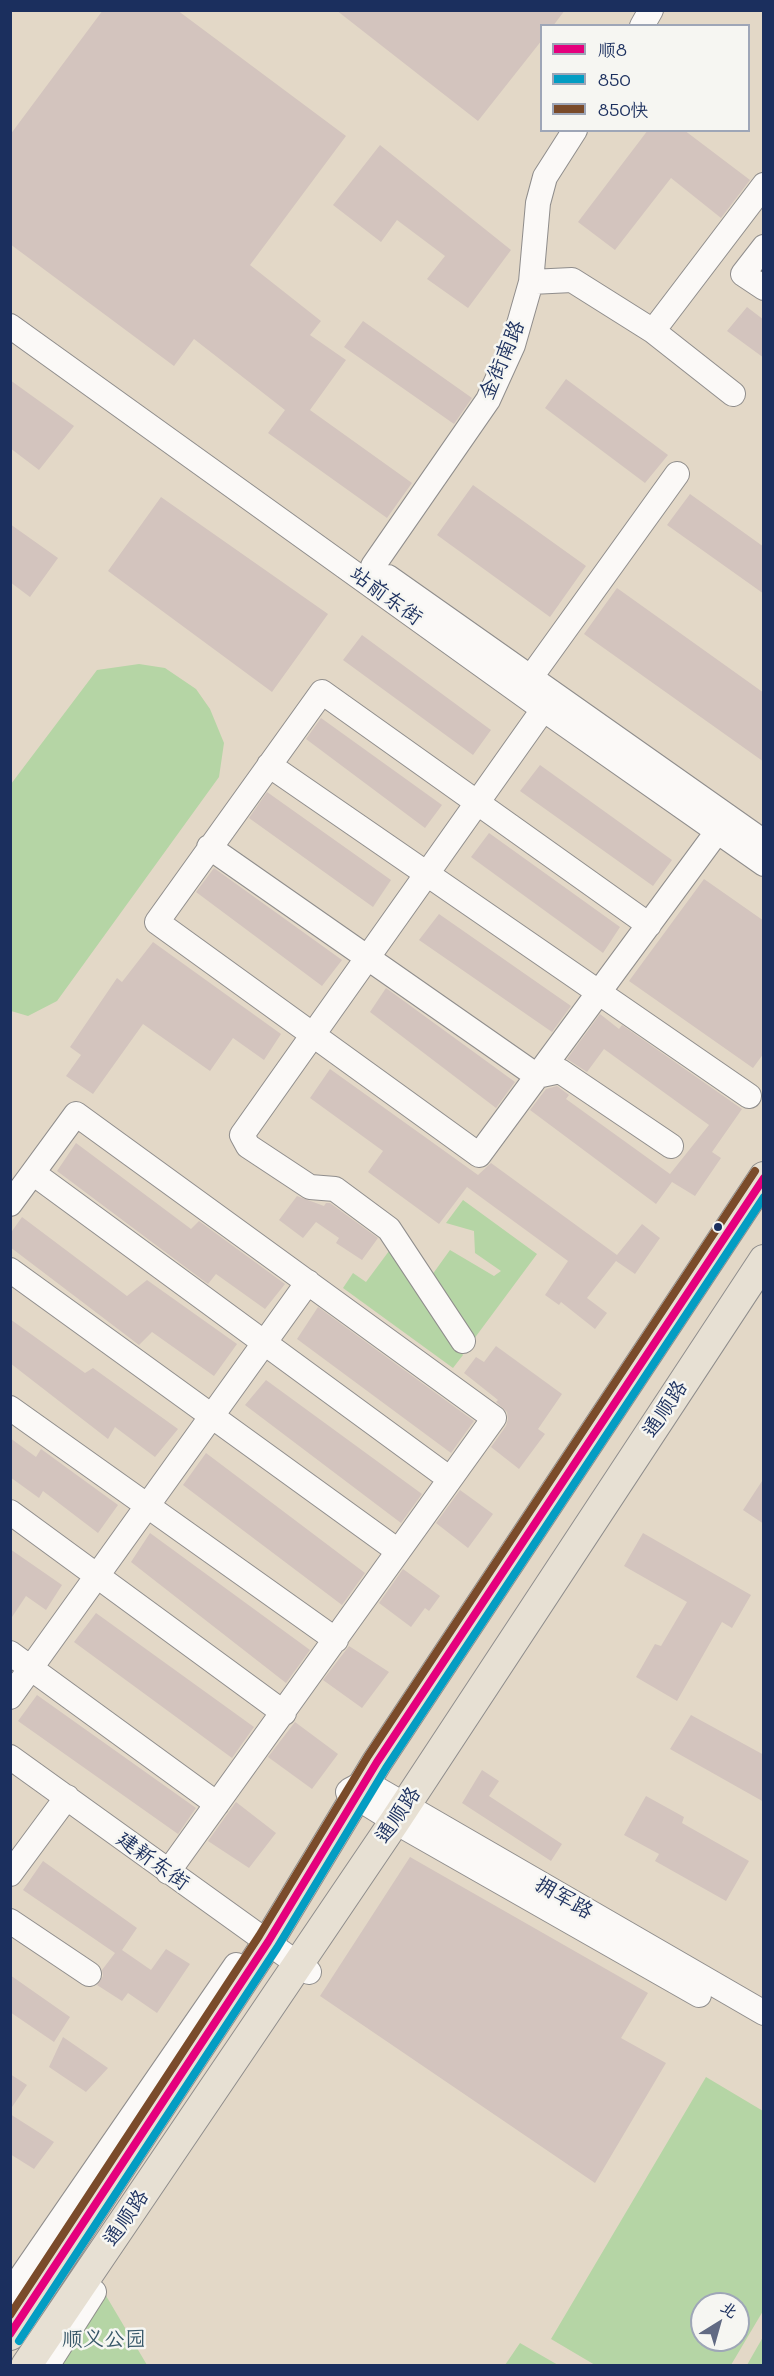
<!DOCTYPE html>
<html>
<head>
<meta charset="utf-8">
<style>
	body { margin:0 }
	#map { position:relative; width:774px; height:2376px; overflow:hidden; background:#e3d8c7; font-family:Mali,"LXGW WenKai TC",sans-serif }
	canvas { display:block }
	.frame { position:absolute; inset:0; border:12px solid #1b2f5e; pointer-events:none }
	.legend { position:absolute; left:540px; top:24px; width:210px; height:108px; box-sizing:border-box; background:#f6f6f2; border:2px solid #9ea6b7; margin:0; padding:8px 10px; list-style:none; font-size:18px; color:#1b2f5e }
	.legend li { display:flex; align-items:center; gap:12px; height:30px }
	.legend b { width:30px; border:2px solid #9ea6b7 }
	.north { position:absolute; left:690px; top:2292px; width:60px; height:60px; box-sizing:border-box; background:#f6f6f2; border:2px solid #9ea6b7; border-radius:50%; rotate:37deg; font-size:16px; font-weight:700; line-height:24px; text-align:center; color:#1b2f5e }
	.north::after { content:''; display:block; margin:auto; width:21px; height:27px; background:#616a83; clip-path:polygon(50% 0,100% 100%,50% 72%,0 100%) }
</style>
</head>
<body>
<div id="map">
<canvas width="774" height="2376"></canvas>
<div class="frame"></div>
<ul class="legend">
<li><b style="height:8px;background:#e5007d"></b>顺8</li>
<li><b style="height:8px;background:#039dc3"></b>850</li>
<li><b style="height:8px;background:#7a4b2a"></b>850快</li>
</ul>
<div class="north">北</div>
</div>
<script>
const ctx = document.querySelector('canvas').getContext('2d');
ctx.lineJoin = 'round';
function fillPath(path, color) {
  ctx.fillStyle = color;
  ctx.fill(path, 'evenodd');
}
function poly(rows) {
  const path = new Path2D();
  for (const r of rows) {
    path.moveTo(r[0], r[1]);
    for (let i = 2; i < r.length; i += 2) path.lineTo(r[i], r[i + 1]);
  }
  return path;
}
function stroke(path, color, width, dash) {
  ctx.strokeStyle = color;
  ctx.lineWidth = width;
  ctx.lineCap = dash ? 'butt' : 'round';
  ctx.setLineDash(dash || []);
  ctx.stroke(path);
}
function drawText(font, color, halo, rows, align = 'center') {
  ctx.font = font + ' Mali,"LXGW WenKai TC",sans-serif';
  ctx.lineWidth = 5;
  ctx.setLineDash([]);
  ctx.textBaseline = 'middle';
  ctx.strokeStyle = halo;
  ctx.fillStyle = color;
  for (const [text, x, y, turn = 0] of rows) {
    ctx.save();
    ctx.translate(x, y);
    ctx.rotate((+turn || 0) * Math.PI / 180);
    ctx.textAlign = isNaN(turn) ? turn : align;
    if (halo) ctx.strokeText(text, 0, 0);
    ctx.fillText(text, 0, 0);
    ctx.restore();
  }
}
fillPath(poly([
	[139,664,165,668,196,689,210,709,224,743,219,777,57,1001,28,1016,11,1011,11,784,97,670],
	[463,1200,537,1254,471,1343,432,1275,450,1250,494,1276,501,1271,475,1253,474,1231,446,1223],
	[389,1251,416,1280,463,1355,453,1368,343,1288,353,1273,366,1282],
	[706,2077,763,2111,763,2311,731,2365,595,2365,551,2339],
	[702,2304,738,2304,738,2340,702,2340],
	[105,2294,147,2365,59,2366],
	[763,2337,763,2365,747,2365],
	[520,2343,558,2365,505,2365]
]), '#b5d5a5');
fillPath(poly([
	[103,10,177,10,346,136,250,265,321,321,310,335,346,360,310,410,412,483,387,518,268,433,285,410,194,339,174,366,10,244,10,135],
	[336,10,565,10,553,26,542,26,542,40,478,121],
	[648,130,684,130,750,180,721,218,671,178,615,250,578,222],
	[380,145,511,250,468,308,427,279,445,256,397,220,381,242,333,205],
	[747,307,764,320,764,358,727,331],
	[363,321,472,398,454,424,344,347],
	[566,379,668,455,645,483,545,408],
	[10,380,74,426,39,470,10,448],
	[473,485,586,566,550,617,437,535],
	[690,494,764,547,764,594,667,525],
	[161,497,328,614,272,692,108,571],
	[10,524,58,558,30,597,10,582],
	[617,588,764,693,764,762,584,634],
	[362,635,491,730,473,755,343,660],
	[321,718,442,805,425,828,306,739],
	[540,765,672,860,653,886,520,791],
	[267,792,391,880,373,907,249,818],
	[489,833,620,927,603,953,471,857],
	[214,868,342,960,322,986,196,892],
	[704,879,764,921,764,1053,753,1068,629,981],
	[439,914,571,1006,552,1032,419,940],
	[153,942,281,1034,264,1060,233,1038,210,1071,143,1024,93,1094,66,1076,81,1055,70,1047,117,978,122,982],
	[386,988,515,1082,496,1108,370,1012],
	[600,1014,619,1029,622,1025,742,1109,712,1152,721,1158,695,1196,672,1182,656,1204,530,1110,546,1089,557,1086,569,1095,566,1099,670,1174,709,1125,604,1049,587,1072,567,1059],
	[330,1069,478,1175,491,1163,617,1255,642,1224,660,1238,635,1274,616,1261,587,1298,607,1313,595,1329,561,1302,559,1305,545,1295,568,1261,467,1187,439,1224,368,1172,383,1151,310,1098],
	[76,1143,191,1229,199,1221,285,1284,265,1309,216,1274,208,1284,57,1171],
	[297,1196,324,1206,326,1203,330,1203,378,1238,362,1260,336,1243,339,1238,316,1222,303,1238,279,1220],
	[22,1217,127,1296,147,1280,237,1344,214,1376,152,1332,139,1345,10,1247,10,1234],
	[318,1307,474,1421,451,1453,297,1339],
	[10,1319,85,1373,93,1368,178,1429,155,1457,115,1427,108,1439,10,1363],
	[496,1346,562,1394,538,1429,545,1434,519,1469,491,1447,506,1426,508,1419,507,1412,496,1402,498,1400,464,1373,476,1357,484,1362],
	[266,1380,422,1494,401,1523,245,1405],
	[10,1438,36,1457,41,1449,118,1505,98,1533,43,1491,39,1498,10,1477],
	[206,1453,365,1573,342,1605,183,1485],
	[764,1478,764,1524,743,1510],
	[460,1490,493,1514,468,1548,436,1523],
	[150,1533,310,1650,286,1683,131,1562],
	[643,1533,751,1595,732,1628,722,1622,677,1701,636,1677,655,1644,661,1646,687,1602,624,1566],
	[10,1549,62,1585,46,1610,26,1596,10,1620],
	[403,1569,440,1596,429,1611,425,1608,411,1627,379,1603],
	[96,1613,254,1727,232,1758,74,1642],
	[349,1646,389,1672,362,1708,323,1680],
	[37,1695,196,1808,178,1834,18,1721],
	[691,1715,764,1755,764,1802,670,1749],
	[295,1722,338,1754,312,1789,268,1757],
	[482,1770,499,1781,489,1796,562,1844,551,1861,462,1803],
	[646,1796,684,1817,682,1823,749,1861,726,1901,655,1861,659,1854,624,1835],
	[236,1802,276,1833,249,1868,208,1841],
	[410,1857,648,1993,621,2038,666,2063,595,2183,320,1996],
	[43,1861,137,1928,122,1950,151,1970,166,1949,190,1964,157,2013,128,1993,122,2001,97,1985,103,1976,102,1970,115,1953,23,1890],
	[10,1975,70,2017,54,2042,10,2012],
	[63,2037,108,2068,86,2092,49,2067],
	[10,2074,27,2085,10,2110],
	[10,2114,54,2142,34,2169,10,2154]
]), '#d3c4be');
const minor = poly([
	[642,26,651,10],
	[764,247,743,274,764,288],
	[531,282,572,280,653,331,733,394],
	[10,326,543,709,764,864],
	[653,331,764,185],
	[373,566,488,400,513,345,531,282,538,203,545,177,575,130],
	[388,577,764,842],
	[531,677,677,474],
	[269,765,749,1096],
	[209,847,537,1076,560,1071,671,1146],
	[649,925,322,692,157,922,479,1155,728,817],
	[33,1173,450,1479],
	[10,1204,76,1114,494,1418,168,1872],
	[10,1270,398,1551],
	[463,1341,389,1229,335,1189,310,1187,248,1146,242,1135,552,697],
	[10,1408,336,1640],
	[10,1512,284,1713],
	[10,1653,217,1804],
	[10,1697,308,1282],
	[10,1757,309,1972],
	[350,1790,365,1782,764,2013],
	[348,1792,406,1828,699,1995],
	[10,1874,67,1797],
	[10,1921,89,1974],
	[10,2293,236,1965],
	[47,2366,94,2292]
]);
const major = poly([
	[10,2335,268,1942,377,1762,764,1177],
	[26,2366,395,1821,764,1260]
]);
stroke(minor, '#8f8d8c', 26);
stroke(major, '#8f8d8c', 32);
stroke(minor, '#fbf9f7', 24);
stroke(major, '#e7e0d3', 30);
stroke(poly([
	[10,2334,268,1942,377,1762,764,1178]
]), '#e5007d', 8);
stroke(poly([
	[19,2341,277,1948,386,1768,764,1197]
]), '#039dc3', 8);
stroke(poly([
	[10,2315,259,1936,368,1756,755,1171]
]), '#7a4b2a', 8);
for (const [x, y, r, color] of [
	[718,1227,5,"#1b2f5e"]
]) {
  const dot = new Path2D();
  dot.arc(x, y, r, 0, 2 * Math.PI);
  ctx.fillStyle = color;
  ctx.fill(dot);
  stroke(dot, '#f6f6f2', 2);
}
drawText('21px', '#1b2f5e', '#f6f6f2', [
	["金街南路",502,360,-67],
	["站前东街",386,596,36],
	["通顺路",665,1409,-57],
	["通顺路",398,1815,-56],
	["建新东街",153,1861,36],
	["拥军路",564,1898,30],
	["通顺路",126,2218,-56]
]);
drawText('21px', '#385869', '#f6f6f2', [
	["顺义公园",104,2340]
]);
</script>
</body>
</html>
